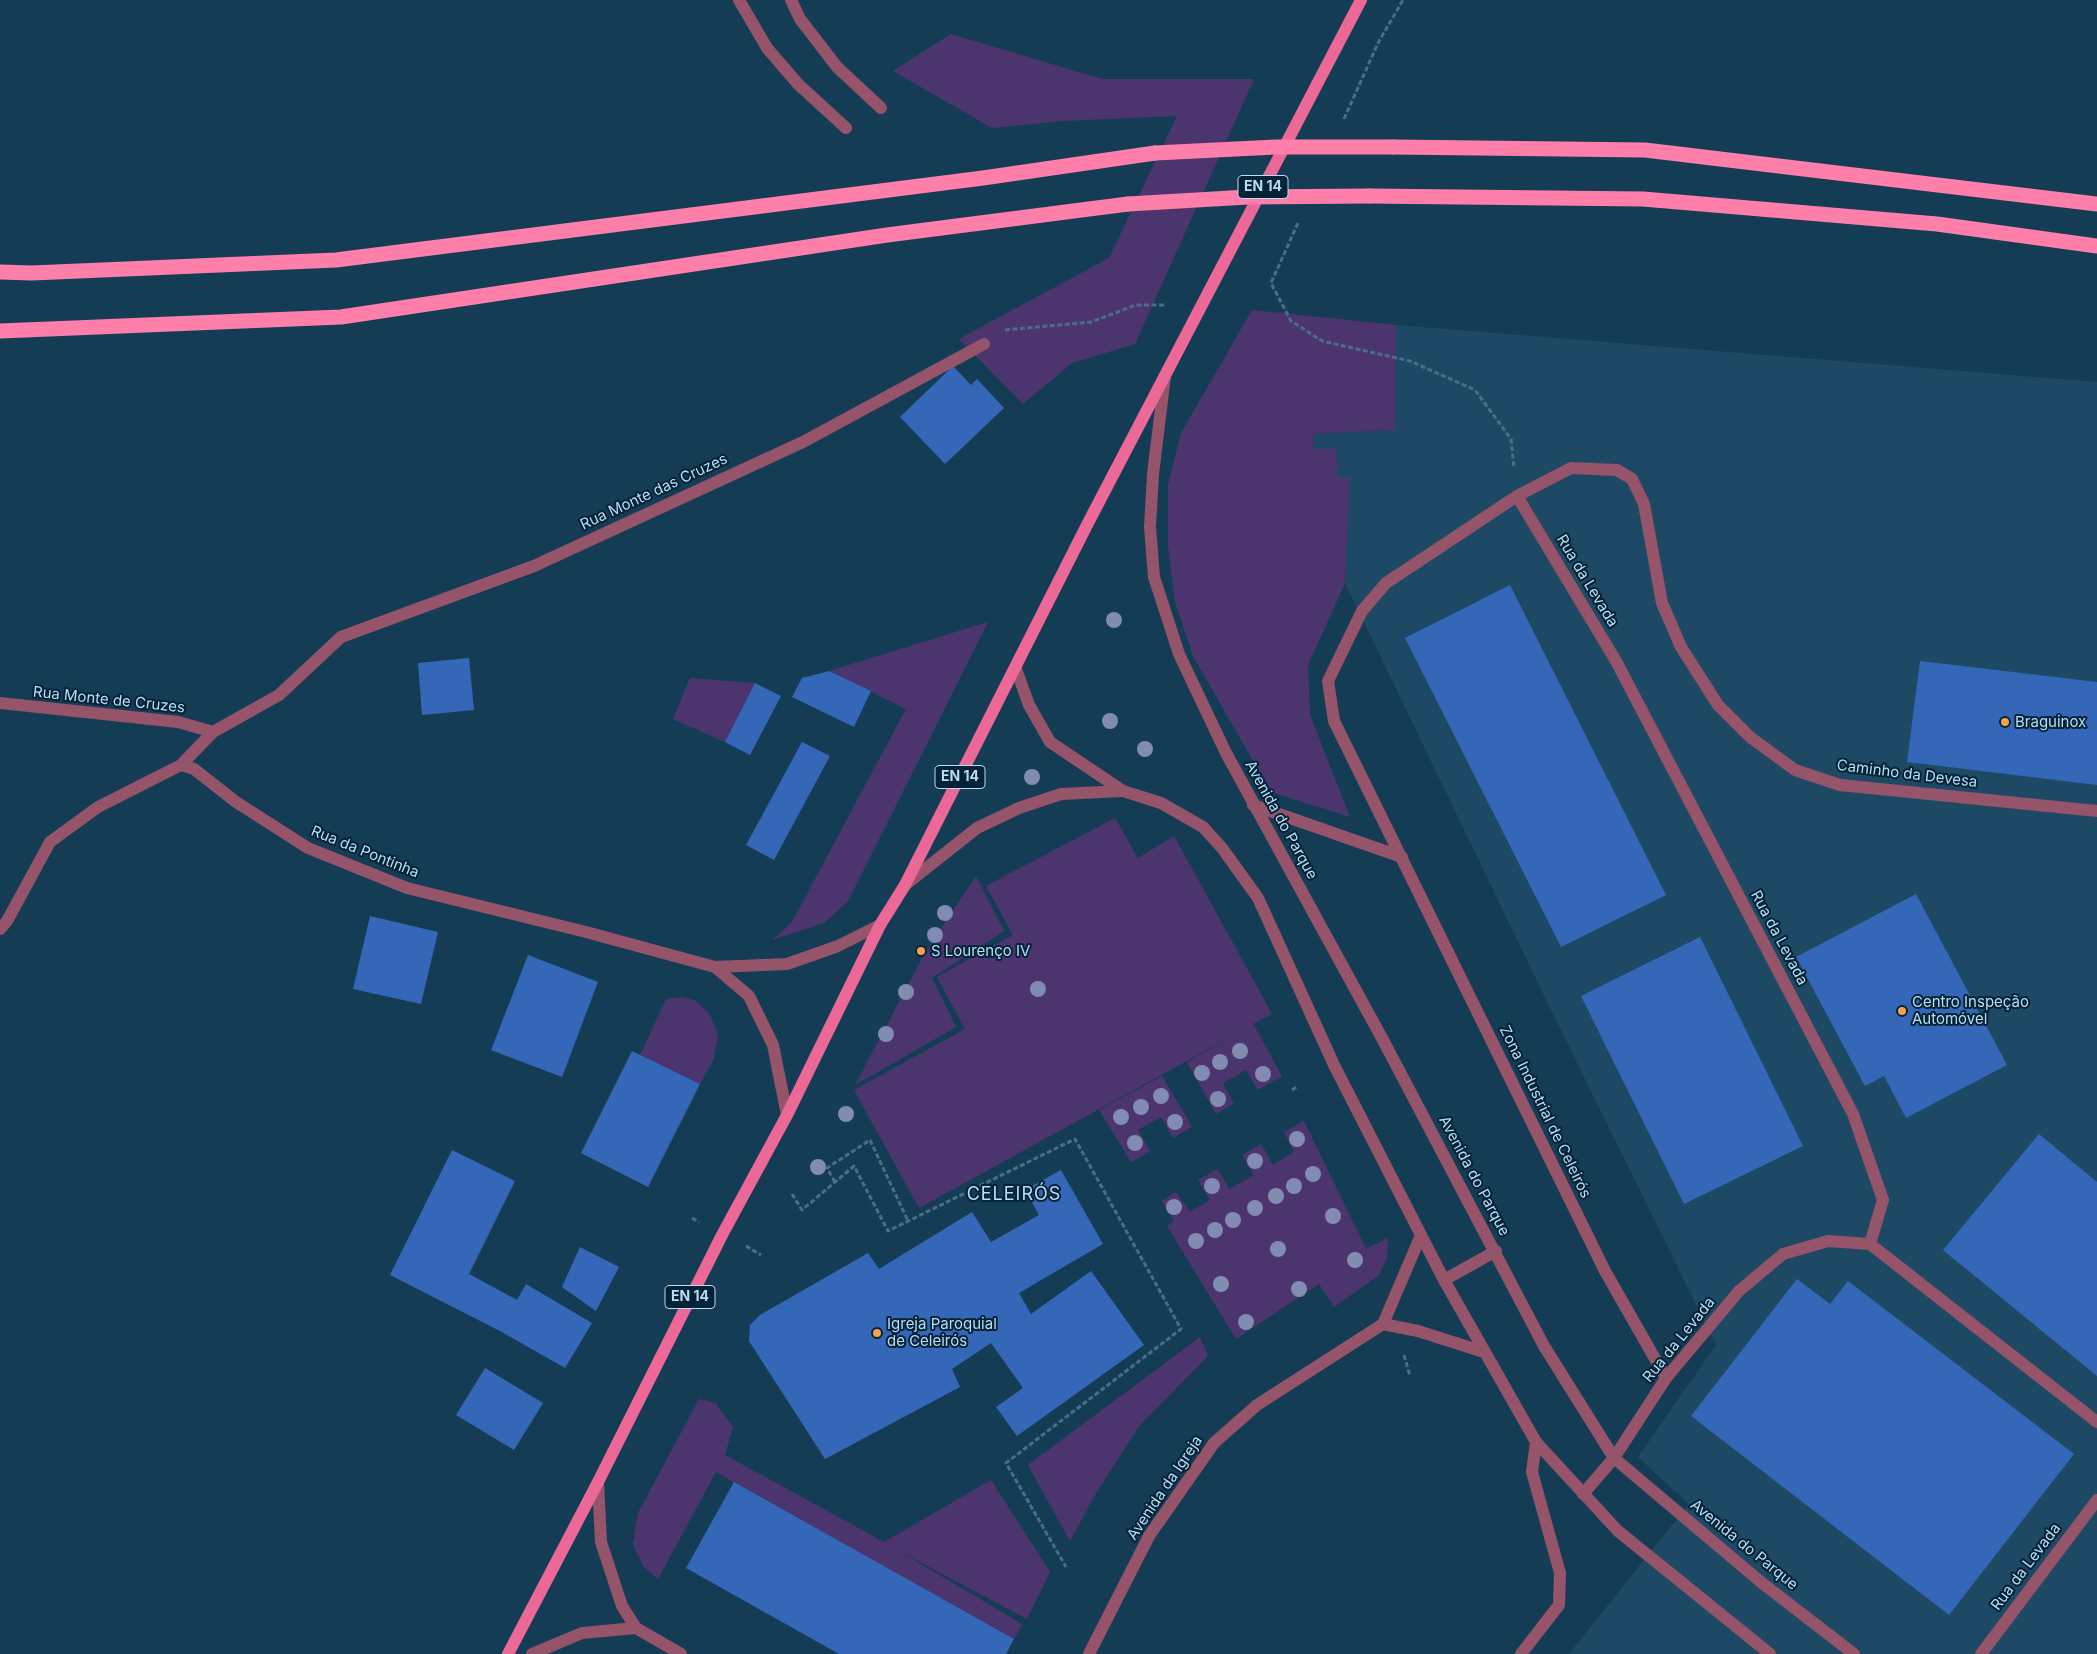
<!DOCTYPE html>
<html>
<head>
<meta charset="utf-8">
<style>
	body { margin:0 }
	canvas { display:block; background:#153c55 }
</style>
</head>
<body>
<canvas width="2097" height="1654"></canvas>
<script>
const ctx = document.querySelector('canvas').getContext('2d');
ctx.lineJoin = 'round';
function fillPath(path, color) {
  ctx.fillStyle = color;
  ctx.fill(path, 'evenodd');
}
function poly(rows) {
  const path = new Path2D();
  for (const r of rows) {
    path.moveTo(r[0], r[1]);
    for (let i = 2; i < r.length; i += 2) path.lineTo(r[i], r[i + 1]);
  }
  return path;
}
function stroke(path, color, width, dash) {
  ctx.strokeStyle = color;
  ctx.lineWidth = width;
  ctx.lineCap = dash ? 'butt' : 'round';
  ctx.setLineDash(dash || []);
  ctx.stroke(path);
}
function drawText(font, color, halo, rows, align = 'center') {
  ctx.font = font + ' Inter,sans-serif';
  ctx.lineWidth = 4;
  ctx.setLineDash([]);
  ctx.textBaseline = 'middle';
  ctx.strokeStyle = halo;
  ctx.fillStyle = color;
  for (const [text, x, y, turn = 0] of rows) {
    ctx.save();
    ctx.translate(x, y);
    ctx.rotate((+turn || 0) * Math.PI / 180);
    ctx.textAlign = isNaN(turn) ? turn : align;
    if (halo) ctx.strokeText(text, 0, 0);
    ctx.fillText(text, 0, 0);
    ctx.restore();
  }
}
fillPath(poly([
	[1396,325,2097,382,2097,1654,1569,1654,1689,1504,1638,1457,1716,1345,1552,1012,1345,583,1350,479,1339,478,1314,449,1313,434,1395,430]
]), '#1d4965');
fillPath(poly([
	[951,34,1102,79,1254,79,1135,344,1072,363,1023,404,959,339,1109,258,1177,116,1062,121,992,128,893,71],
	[1252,310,1396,325,1395,430,1313,434,1314,449,1335,448,1339,478,1350,478,1345,583,1308,665,1310,715,1350,817,1271,792,1193,656,1175,602,1168,545,1168,485,1181,433],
	[988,622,848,901,824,923,772,940,792,922,906,709,829,671],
	[690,678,755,683,725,742,673,719],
	[1115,818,1138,858,1174,836,1272,1014,1253,1024,1282,1076,1258,1090,1246,1070,1223,1083,1234,1104,1216,1114,1187,1062,1245,1029,919,1208,854,1090,965,1029,937,977,1013,935,986,886],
	[976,876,1004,931,932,978,956,1027,855,1085,925,953],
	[683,997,696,1001,709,1013,718,1034,714,1058,700,1084,640,1055,666,999],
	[1162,1076,1192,1127,1173,1138,1161,1117,1138,1130,1150,1151,1131,1162,1099,1110],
	[1304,1121,1366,1249,1388,1238,1387,1258,1379,1275,1334,1307,1319,1284,1236,1339,1167,1226,1174,1221,1162,1201,1176,1192,1190,1212,1210,1200,1198,1180,1218,1169,1229,1189,1254,1175,1242,1155,1261,1144,1273,1165,1294,1152,1284,1132],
	[1200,1337,1208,1356,1139,1426,1095,1495,1070,1541,1028,1465],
	[699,1399,715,1403,733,1427,725,1455,884,1542,991,1480,1050,1572,1027,1619,899,1551,1022,1624,1014,1639,716,1472,658,1579,643,1566,633,1544,638,1513]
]), '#4c356f');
fillPath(poly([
	[953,366,971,385,977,379,1004,408,945,464,900,417],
	[1510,585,1666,895,1561,947,1405,638],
	[469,658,474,710,422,715,418,663],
	[1920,661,2097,682,2097,785,1907,762],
	[829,671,871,691,854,727,792,697,802,678],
	[755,683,781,696,750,755,725,742],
	[802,742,830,756,774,860,746,845],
	[1916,894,2007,1065,1906,1118,1884,1076,1865,1086,1796,957],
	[370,916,438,932,421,1004,353,989],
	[1700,937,1803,1146,1684,1204,1581,996],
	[528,955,598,982,562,1077,491,1050],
	[632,1051,700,1084,648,1187,581,1153],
	[2039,1134,2097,1182,2097,1376,1943,1250],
	[452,1150,515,1181,469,1274,517,1300,526,1284,592,1323,565,1368,500,1331,390,1275],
	[1061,1170,1103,1244,1019,1293,1031,1314,1091,1271,1144,1345,1017,1436,996,1407,1023,1388,991,1343,952,1369,960,1387,825,1459,749,1341,750,1325,760,1315,868,1253,879,1269,972,1212,991,1242,1039,1215,1025,1190],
	[580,1247,619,1267,596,1311,562,1287],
	[1797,1279,1830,1304,1848,1281,2074,1454,1949,1615,1691,1416],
	[485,1368,543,1403,514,1450,456,1415],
	[734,1482,1014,1639,1006,1654,839,1654,686,1568]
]), '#3567b8');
stroke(poly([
	[1344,119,1378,43,1403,0],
	[1298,223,1271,283,1291,321,1322,341,1410,361,1475,390,1511,439,1514,468],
	[1005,330,1091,322,1136,305,1165,305],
	[1292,1090,1298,1086],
	[835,1182,827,1168,870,1140,908,1221],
	[792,1194,802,1210,854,1166,888,1231,1075,1139,1181,1329,1006,1463,1066,1567],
	[692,1218,699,1222],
	[746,1246,761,1255],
	[1404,1355,1410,1376]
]), '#496f88', 3, [5, 2.5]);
stroke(poly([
	[739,0,767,48,798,84,846,128],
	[791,0,800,19,837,67,881,108],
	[905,885,977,828,1019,808,1061,794,1123,791]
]), '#955469', 12);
stroke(poly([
	[1165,376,1153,474,1150,527,1154,577,1179,654,1226,753,1383,1040,1544,1346,1614,1458,1762,1583,1854,1654],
	[1517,496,1571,468,1617,470,1632,479,1644,504,1662,603,1681,647,1718,705,1750,737,1795,770,1840,785,2097,811],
	[1016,669,1029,705,1050,742,1123,791,1161,803,1203,827,1222,848,1258,898,1334,1065,1444,1280,1536,1442,1618,1531,1770,1654],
	[0,703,178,722,213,732],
	[181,765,194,769,236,802,308,848,407,888,586,932,715,967,787,964,838,946,880,925],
	[1253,805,1402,857],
	[0,929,7,921,50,842,98,807,181,765,213,732,279,695,341,637,534,566,803,442,984,344],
	[715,967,749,996,773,1045,787,1115],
	[1444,1280,1496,1251],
	[1383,1324,1418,1331,1484,1352],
	[1666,1378,1605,1271,1334,721,1328,681,1362,611,1386,583,1517,496,1616,661,1853,1114,1883,1200,1870,1244],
	[598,1482,601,1542,622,1606,636,1628,681,1654],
	[1583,1494,1614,1458,1666,1378,1739,1291,1783,1254,1828,1241,1870,1244,2097,1422],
	[532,1654,582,1633,636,1628],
	[1089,1654,1149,1536,1214,1443,1257,1405,1383,1324,1421,1235],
	[1521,1654,1559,1605,1560,1573,1532,1472,1536,1442],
	[1981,1654,2097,1500]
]), '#955469', 12);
stroke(poly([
	[508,1654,598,1482,722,1235,787,1115,880,925,905,885,1088,523,1361,0]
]), '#eb6897', 12);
stroke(poly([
	[1393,147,1645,150,2097,204],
	[1369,196,1643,199,1937,224,2097,246],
	[0,272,32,273,336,260,983,178,1155,153],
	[0,331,341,317,887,235,1128,204]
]), '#fd7faa', 15);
stroke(poly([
	[1155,153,1276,147,1393,147],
	[1128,204,1248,197,1369,196]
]), '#fd7faa', 15);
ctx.fillStyle = '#828bb1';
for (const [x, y] of [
	[1114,620],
	[1110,721],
	[1145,749],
	[1032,777],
	[945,913],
	[935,935],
	[1038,989],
	[906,992],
	[886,1034],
	[1240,1051],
	[1220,1062],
	[1202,1073],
	[1263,1074],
	[1161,1096],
	[1218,1099],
	[1141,1107],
	[846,1114],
	[1121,1117],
	[1175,1122],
	[1297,1139],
	[1135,1143],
	[1255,1161],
	[818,1167],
	[1313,1174],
	[1212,1186],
	[1294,1186],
	[1276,1196],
	[1174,1207],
	[1255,1208],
	[1333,1216],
	[1233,1220],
	[1215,1230],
	[1196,1241],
	[1278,1249],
	[1355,1260],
	[1221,1284],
	[1299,1289],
	[1246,1322]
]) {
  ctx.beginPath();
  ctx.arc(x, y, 8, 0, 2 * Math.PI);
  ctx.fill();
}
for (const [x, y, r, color] of [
	[2005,722,5,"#fa9f4e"],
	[921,951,5,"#fa9f4e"],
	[1902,1011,5,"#fa9f4e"],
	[877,1333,5,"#fa9f4e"]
]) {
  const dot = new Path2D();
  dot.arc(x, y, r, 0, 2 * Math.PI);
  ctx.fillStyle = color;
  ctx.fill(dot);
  stroke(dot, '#032336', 2);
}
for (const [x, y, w] of [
	[1263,187,50],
	[960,777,50],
	[690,1297,50]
]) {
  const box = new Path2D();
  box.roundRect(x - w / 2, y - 11.5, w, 23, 4);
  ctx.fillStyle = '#032336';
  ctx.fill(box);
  stroke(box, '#b9ddf6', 1);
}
drawText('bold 14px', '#b9ddf6', null, [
	["EN 14",1263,187],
	["EN 14",960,777],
	["EN 14",690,1297]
]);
drawText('15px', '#b9ddf6', '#032336', [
	["Rua Monte das Cruzes",654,492,-25],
	["Rua da Levada",1587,581,59],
	["Rua Monte de Cruzes",109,700,6],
	["Caminho da Devesa",1907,774,7],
	["Avenida do Parque",1281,820,61],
	["Rua da Pontinha",365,852,22],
	["Rua da Levada",1779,938,62],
	["Zona Industrial de Celeirós",1545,1112,64],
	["Avenida do Parque",1474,1176,62],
	["Rua da Levada",1679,1340,-51],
	["Avenida da Igreja",1165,1488,-56],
	["Avenida do Parque",1744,1545,39],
	["Rua da Levada",2026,1567,-53]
]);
drawText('15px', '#b9ddf6', '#032336', [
	["Braguinox",2015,722],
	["S Lourenço IV",931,951],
	["Centro Inspeção",1912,1002],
	["Automóvel",1912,1019],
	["Igreja Paroquial",887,1324],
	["de Celeirós",887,1341]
], 'left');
ctx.letterSpacing = '1px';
drawText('18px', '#b9ddf6', '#032336', [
	["CELEIRÓS",1014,1195]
]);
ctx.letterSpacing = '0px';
</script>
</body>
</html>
